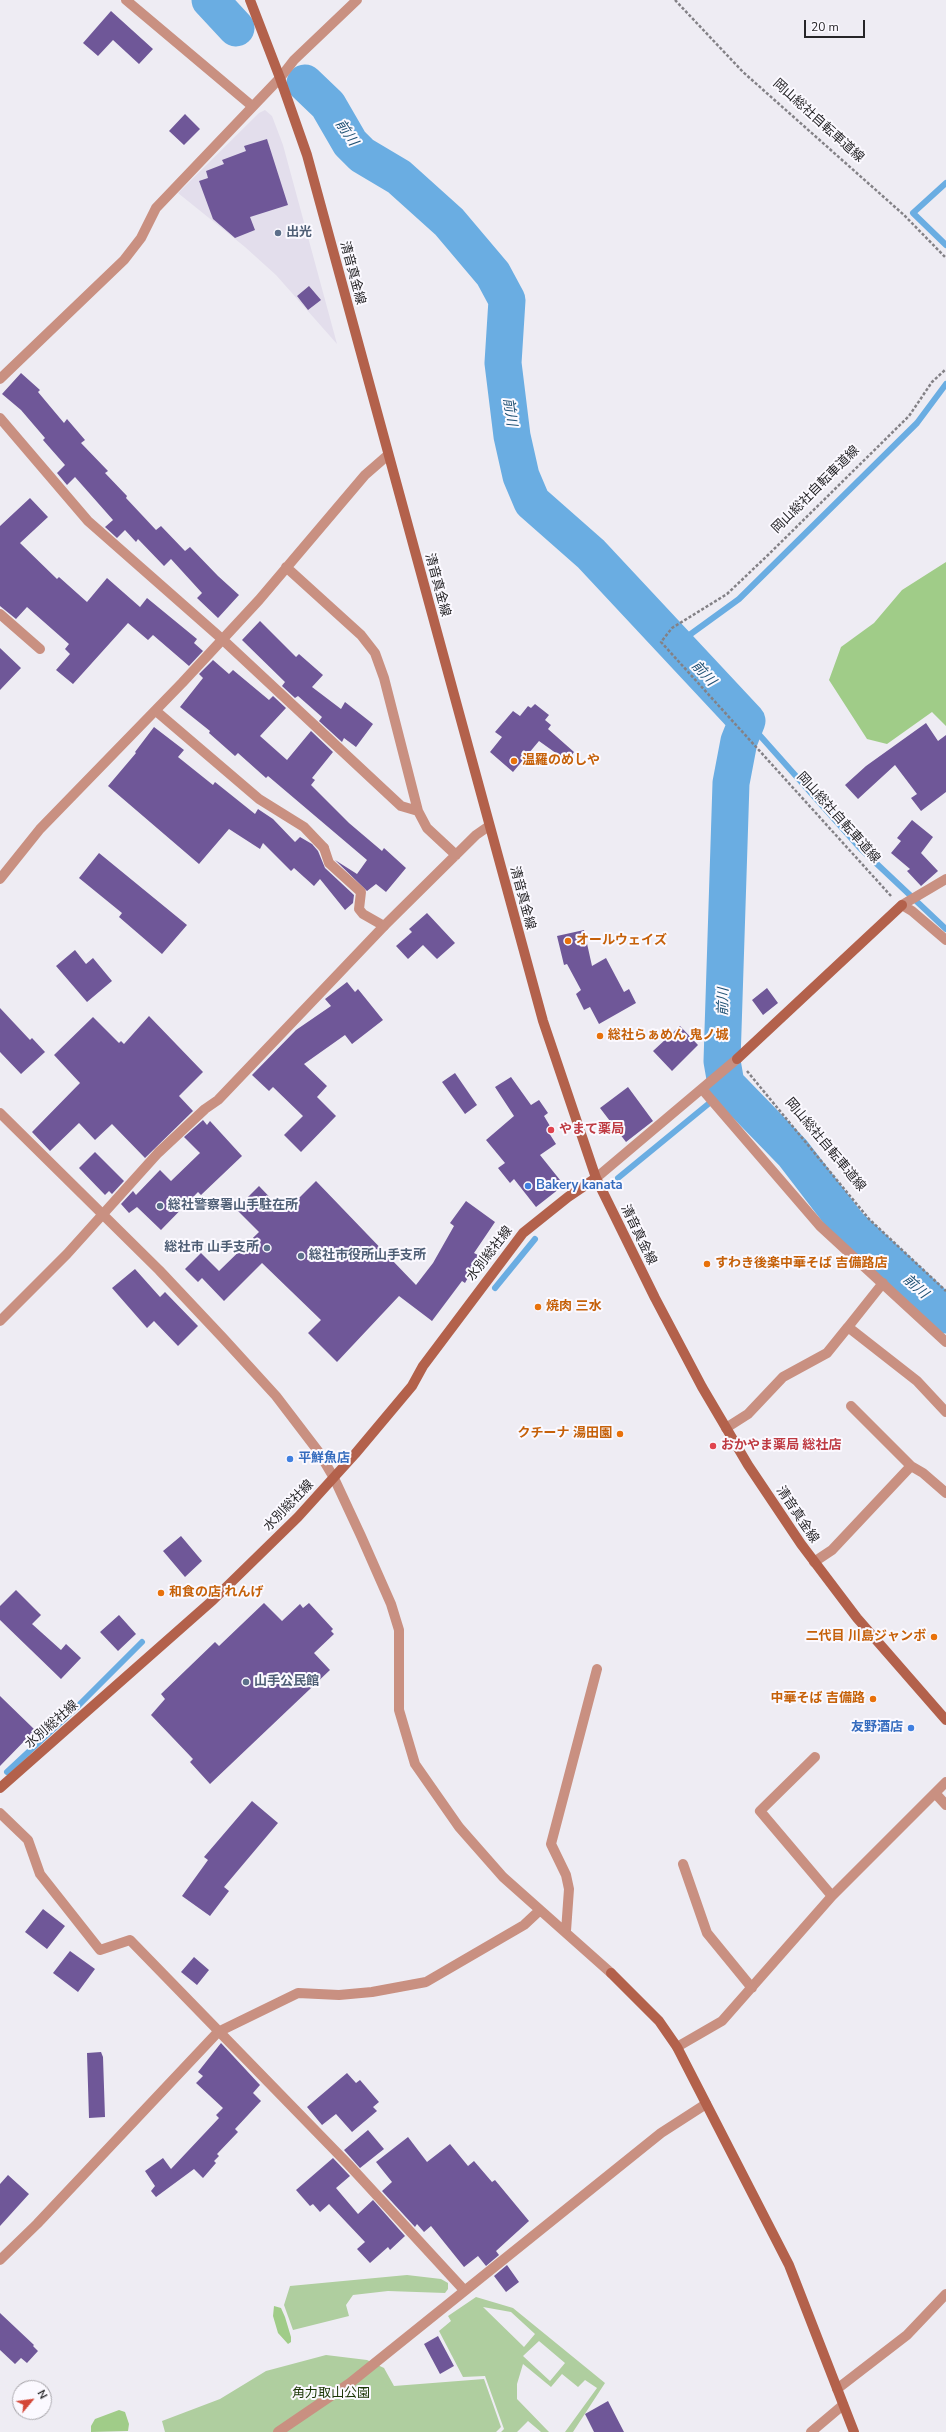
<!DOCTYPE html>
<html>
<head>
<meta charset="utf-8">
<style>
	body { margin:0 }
	#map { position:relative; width:946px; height:2432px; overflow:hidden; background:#eeecf3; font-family:"Nunito Sans",sans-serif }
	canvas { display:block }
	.north { position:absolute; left:12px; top:2380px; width:40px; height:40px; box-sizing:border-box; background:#fbf9ff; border:1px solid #a6a4a9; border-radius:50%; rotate:61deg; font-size:11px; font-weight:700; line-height:16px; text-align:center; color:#262528 }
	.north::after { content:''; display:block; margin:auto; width:14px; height:18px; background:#d44738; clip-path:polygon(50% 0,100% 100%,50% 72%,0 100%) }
	.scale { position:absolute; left:804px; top:20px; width:61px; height:18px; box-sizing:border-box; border:2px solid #262528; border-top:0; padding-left:5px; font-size:12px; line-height:14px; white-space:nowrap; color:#262528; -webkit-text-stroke:3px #fbf9ff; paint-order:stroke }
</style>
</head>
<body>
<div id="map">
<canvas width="946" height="2432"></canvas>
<div class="north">N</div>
<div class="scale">20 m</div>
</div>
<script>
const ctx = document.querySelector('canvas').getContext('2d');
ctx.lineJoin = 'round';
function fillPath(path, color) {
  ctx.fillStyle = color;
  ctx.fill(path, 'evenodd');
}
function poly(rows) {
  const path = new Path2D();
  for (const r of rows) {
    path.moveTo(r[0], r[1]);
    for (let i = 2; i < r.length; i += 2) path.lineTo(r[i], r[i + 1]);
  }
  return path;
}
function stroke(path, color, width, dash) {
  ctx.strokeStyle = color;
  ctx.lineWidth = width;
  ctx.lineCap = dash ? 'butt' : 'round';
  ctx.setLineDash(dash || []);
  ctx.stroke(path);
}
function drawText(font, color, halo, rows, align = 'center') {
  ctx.font = font + ' "Nunito Sans","Noto Sans JP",sans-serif';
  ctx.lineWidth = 4;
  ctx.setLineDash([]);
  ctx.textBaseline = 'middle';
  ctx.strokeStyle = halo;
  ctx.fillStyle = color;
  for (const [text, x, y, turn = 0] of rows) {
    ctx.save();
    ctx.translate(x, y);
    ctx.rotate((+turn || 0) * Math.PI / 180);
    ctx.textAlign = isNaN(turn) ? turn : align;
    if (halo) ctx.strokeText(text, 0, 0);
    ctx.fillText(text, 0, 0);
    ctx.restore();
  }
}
fillPath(poly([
	[265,110,272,116,283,145,337,344,276,275,245,247,178,193,259,113]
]), '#e3deec');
fillPath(poly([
	[407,2275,441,2279,448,2283,448,2289,445,2293,388,2291,353,2295,346,2305,349,2316,293,2330,284,2305,290,2286],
	[476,2297,513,2308,605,2383,573,2432,565,2432,597,2388,585,2380,578,2387,562,2374,551,2387,523,2364,517,2384,517,2399,549,2432,541,2432,528,2421,517,2432,501,2432,504,2429,485,2376,463,2377,439,2331,451,2321,448,2316],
	[483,2307,511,2312,535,2334,524,2347],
	[539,2341,565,2363,550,2381,523,2356],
	[326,2355,367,2360,384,2368,394,2386,484,2379,501,2427,496,2432,165,2432,162,2421,220,2399,266,2371]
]), '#afce9f');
fillPath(poly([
	[946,562,946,726,932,712,887,744,867,739,829,680,841,647,874,623,902,590],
	[274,2306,281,2308,285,2317,291,2337,291,2342,288,2344,278,2333,273,2316],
	[119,2410,125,2412,129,2424,128,2431,91,2432,91,2426,95,2419]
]), '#a0cc88');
stroke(poly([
	[946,183,913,213,946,245],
	[677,644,739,599,917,423,946,384],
	[747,721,860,848,946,929],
	[618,1178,718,1096,733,1090],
	[495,1288,535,1239],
	[7,1772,79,1705,142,1642]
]), '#6aade2', 6);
stroke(poly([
	[210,0,236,28],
	[305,83,328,105,350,143,362,155,399,177,449,222,493,274,507,300,503,363,512,436,521,476,532,502,591,554,747,721,739,741,731,783,722,1061,726,1084,793,1153,849,1226,946,1315]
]), '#6aade2', 37);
fillPath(poly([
	[111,11,153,49,139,64,113,40,98,56,83,43],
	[185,114,200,129,184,145,169,131],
	[267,139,288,205,250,217,255,230,235,238,213,219,199,181,208,178,206,171,224,164,222,160,246,151,244,146],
	[309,286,321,300,308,310,297,296],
	[21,373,40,390,38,392,64,423,67,419,85,440,81,443,108,471,105,473,127,496,126,498,156,530,161,526,185,551,190,547,218,576,239,595,218,618,197,598,202,593,171,559,164,566,138,539,136,542,125,530,117,538,105,527,113,520,75,477,67,485,57,473,65,465,43,440,45,438,21,410,2,394],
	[30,498,48,517,20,543,57,579,59,577,87,602,107,578,140,607,147,598,197,639,194,643,203,651,189,666,153,635,148,640,128,623,73,684,56,670,70,654,65,649,69,644,27,607,16,619,0,606,0,526],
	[260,621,296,657,299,654,323,675,312,687,341,709,345,702,373,724,356,747,344,738,342,742,319,721,322,717,298,696,295,698,282,686,285,682,242,640],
	[0,648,21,668,0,690],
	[213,660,229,674,233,670,269,700,273,696,286,708,260,736,287,760,311,731,333,752,312,778,315,780,311,785,349,823,382,851,384,848,406,868,386,892,376,884,367,891,335,860,357,874,367,860,268,776,266,778,238,753,235,756,209,733,210,731,180,707,203,678,199,674],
	[535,704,549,715,545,720,551,725,548,729,574,752,567,761,539,741,513,772,490,752,502,737,495,732,513,711,520,716,528,706,531,708],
	[926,723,938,741,946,735,946,792,921,811,911,798,917,794,895,765,858,799,845,785,866,766],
	[154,727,184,750,178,757,213,785,215,782,255,814,258,809,273,819,295,842,300,837,312,844,318,851,325,868,354,895,353,903,345,910,320,879,314,886,294,868,291,871,263,843,260,849,229,829,199,864,108,786,136,753,135,752],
	[912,820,933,837,921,853,938,871,921,886,907,871,910,869,891,853,901,841,897,838],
	[99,853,187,925,162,954,119,917,122,913,79,878],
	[427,913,455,943,437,959,423,945,408,959,396,946,412,932,409,929],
	[584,930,592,966,606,958,624,992,629,989,636,1003,599,1024,590,1007,584,1010,576,994,581,990,567,964,564,965,557,936],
	[75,950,86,964,93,958,112,981,87,1002,56,966],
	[347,982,355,992,358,989,383,1020,352,1044,345,1035,304,1064,327,1086,317,1097,336,1116,301,1152,284,1135,303,1116,273,1087,269,1091,252,1075,296,1030,331,1006,325,999],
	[767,988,778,1003,763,1015,752,1000],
	[0,1008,30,1040,32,1038,45,1052,21,1074,0,1052],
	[149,1016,203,1072,179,1096,193,1111,145,1158,112,1124,95,1140,79,1123,50,1151,32,1132,80,1083,54,1055,93,1017,119,1043,121,1041,124,1044],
	[680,1026,698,1045,672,1071,653,1051],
	[455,1073,477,1105,465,1114,442,1082],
	[511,1077,531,1105,539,1100,548,1113,544,1116,553,1131,549,1133,556,1144,540,1155,564,1185,536,1207,514,1179,510,1183,498,1168,505,1163,486,1140,514,1116,495,1087],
	[628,1087,653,1121,626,1142,600,1108],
	[203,1120,207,1125,210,1121,242,1156,201,1195,198,1192,161,1230,137,1207,129,1213,121,1204,133,1191,136,1195,160,1170,171,1181,200,1153,184,1137],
	[95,1152,124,1181,112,1194,109,1191,105,1195,79,1168],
	[316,1181,416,1285,433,1263,454,1226,450,1223,466,1201,495,1222,474,1253,480,1256,465,1283,462,1281,432,1321,399,1296,337,1362,308,1333,321,1320,262,1263,224,1301,202,1278,198,1282,185,1269,201,1253,219,1271,259,1232,236,1209,259,1186,282,1210,286,1206,288,1209],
	[135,1269,160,1297,165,1292,198,1326,178,1346,154,1321,147,1328,112,1288],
	[181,1536,202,1561,185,1577,163,1551],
	[16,1590,41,1615,32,1624,61,1650,66,1644,81,1658,61,1679,0,1620,0,1606],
	[264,1603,282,1621,300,1604,303,1608,309,1603,333,1629,331,1631,334,1634,314,1653,330,1670,210,1784,190,1762,193,1759,151,1715,165,1699,161,1694,215,1642,219,1646],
	[119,1615,136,1634,118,1651,100,1632],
	[0,1696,35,1730,0,1766],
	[252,1801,278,1823,224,1887,229,1891,210,1916,182,1896,208,1860,204,1857],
	[43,1909,65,1926,47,1949,25,1932],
	[70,1951,95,1969,78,1992,53,1973],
	[194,1957,209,1970,197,1985,181,1972],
	[221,2043,260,2085,253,2093,261,2101,235,2129,238,2132,217,2154,219,2156,214,2161,216,2163,203,2178,194,2169,156,2197,151,2191,155,2186,145,2171,163,2158,171,2169,219,2118,216,2115,223,2108,196,2083,203,2076,198,2072],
	[101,2052,103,2057,105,2117,89,2118,87,2053],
	[347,2073,356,2083,360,2080,379,2102,373,2107,377,2111,352,2132,336,2114,322,2125,307,2107],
	[368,2130,384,2149,360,2168,344,2150],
	[408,2137,427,2162,450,2144,468,2166,474,2161,492,2182,495,2180,529,2221,496,2251,499,2255,486,2266,478,2256,464,2267,431,2226,424,2232,417,2224,415,2227,382,2191,392,2182,376,2162],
	[333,2158,350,2176,336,2188,358,2214,373,2200,405,2236,390,2250,388,2247,370,2263,357,2249,365,2242,329,2204,320,2212,313,2204,310,2206,296,2190],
	[8,2175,29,2194,0,2226,0,2184],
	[507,2265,519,2282,506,2292,494,2276],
	[0,2313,34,2345,33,2346,38,2351,27,2363,21,2358,15,2364,0,2350],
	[438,2336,454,2366,440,2374,424,2344],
	[608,2401,624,2432,594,2432,585,2414]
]), '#6f5798');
stroke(poly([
	[675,0,743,72,904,215,946,258],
	[891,896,661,642,672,628,727,594,768,555,909,416,932,382,946,369],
	[747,1071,869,1219,946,1291]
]), '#838186', 2.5, [3, 2]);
stroke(poly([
	[324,848,329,863,361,892,359,909,363,914,384,926]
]), '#c99081', 10);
stroke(poly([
	[126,0,252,106],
	[0,379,124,260,141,238,156,208,280,78,294,60,357,0],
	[0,418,88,521,222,639,401,806,418,811,427,828,456,855],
	[286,567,361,635,375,653,384,678,418,811],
	[0,614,40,649],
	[156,711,259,799,304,827,324,848],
	[0,879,40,829,182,683,259,600,365,475,388,455],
	[902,905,912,911,946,940],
	[902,905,946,879],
	[702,1089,820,1226,946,1342],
	[0,1113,159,1270,223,1338,276,1396,318,1451,334,1478,361,1536,391,1604,399,1630,399,1710,415,1764,459,1827,503,1877,611,1973],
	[596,1178,737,1059],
	[0,1321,67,1254,158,1153,205,1109,218,1100,384,926,476,835,489,826],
	[848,1327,883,1283],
	[851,1406,911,1466],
	[726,1428,748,1414,783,1377,827,1353,848,1327,917,1381,946,1412],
	[814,1562,832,1550,911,1466,923,1473,946,1493],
	[815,1757,760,1811,832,1896],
	[935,1793,946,1805],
	[0,1813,28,1840,40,1874,100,1950,130,1940,348,2164,464,2290],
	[683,1864,707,1933,752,1988],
	[566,1931,569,1889,566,1875,551,1844,597,1669],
	[677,2047,722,2021,832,1896,946,1782],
	[0,2260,37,2224,218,2032,298,1993,339,1995,372,1992,426,1982,524,1925,539,1911],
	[837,2389,907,2335,946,2294],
	[278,2432,350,2383,661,2133,706,2104],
	[811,2432,843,2405]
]), '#c99081', 10);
stroke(poly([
	[250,0,280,78,307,155,543,1021,596,1178,655,1298,702,1387,748,1465,801,1544,857,1618,946,1720],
	[737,1059,902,905],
	[0,1788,213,1600,298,1517,355,1454,412,1386,423,1366,523,1233,568,1197,596,1178],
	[611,1973,659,2021,677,2047,789,2265,854,2432]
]), '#b3614b', 10);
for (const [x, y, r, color] of [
	[278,233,4,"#5c6f8a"],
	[514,761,4,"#e8710a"],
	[568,941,4,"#e8710a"],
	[600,1036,4,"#e8710a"],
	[551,1130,4,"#e0444e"],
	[528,1186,4,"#3f7fe0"],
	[160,1206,4,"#5c6f8a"],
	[267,1248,4,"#5c6f8a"],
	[301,1256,4,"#5c6f8a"],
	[707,1264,4,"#e8710a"],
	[538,1307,4,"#e8710a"],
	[620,1434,4,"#e8710a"],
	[713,1446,4,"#e0444e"],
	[290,1459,4,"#3f7fe0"],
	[161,1593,4,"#e8710a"],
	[934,1637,4,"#e8710a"],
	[246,1682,4,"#5c6f8a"],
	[873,1699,4,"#e8710a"],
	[911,1728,4,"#3f7fe0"]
]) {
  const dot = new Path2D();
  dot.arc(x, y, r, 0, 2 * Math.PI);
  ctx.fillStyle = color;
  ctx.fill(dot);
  stroke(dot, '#fbf9ff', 1.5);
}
drawText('13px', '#262528', '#fbf9ff', [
	["岡山総社自転車道線",818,121,42],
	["清音真金線",352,273,75],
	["岡山総社自転車道線",816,490,-45],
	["清音真金線",437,585,75],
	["岡山総社自転車道線",838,818,48],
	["清音真金線",522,898,75],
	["岡山総社自転車道線",825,1145,50],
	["清音真金線",638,1235,64],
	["水別総社線",490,1254,-52],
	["水別総社線",289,1506,-46],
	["清音真金線",797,1515,56],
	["水別総社線",52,1725,-41]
]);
drawText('bold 13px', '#4e5e75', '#fbf9ff', [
	["出光",286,233],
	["総社警察署山手駐在所",168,1206],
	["総社市 山手支所",259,1248,"right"],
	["総社市役所山手支所",309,1256],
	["山手公民館",254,1682]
], 'left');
drawText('bold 13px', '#c56008', '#fbf9ff', [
	["温羅のめしや",522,761],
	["オールウェイズ",576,941],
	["総社らぁめん 鬼ノ城",608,1036],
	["すわき後楽中華そば 吉備路店",715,1264],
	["焼肉 三水",546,1307],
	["クチーナ 湯田園",612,1434,"right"],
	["和食の店 れんげ",169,1593],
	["二代目 川島ジャンボ",926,1637,"right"],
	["中華そば 吉備路",865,1699,"right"]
], 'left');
drawText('bold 13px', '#be3a42', '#fbf9ff', [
	["やまて薬局",559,1130],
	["おかやま薬局 総社店",721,1446]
], 'left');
drawText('bold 13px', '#366cbe', '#fbf9ff', [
	["Bakery kanata",536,1186],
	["平鮮魚店",298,1459],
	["友野酒店",903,1728,"right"]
], 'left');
drawText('13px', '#1a3505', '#fbf9ff', [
	["角力取山公園",331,2394]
]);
drawText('italic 14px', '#1f5174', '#fbf9ff', [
	["前川",346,133,56],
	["前川",509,412,82],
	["前川",703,674,47],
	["前川",724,1002,-88],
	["前川",915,1287,42]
]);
</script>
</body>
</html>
